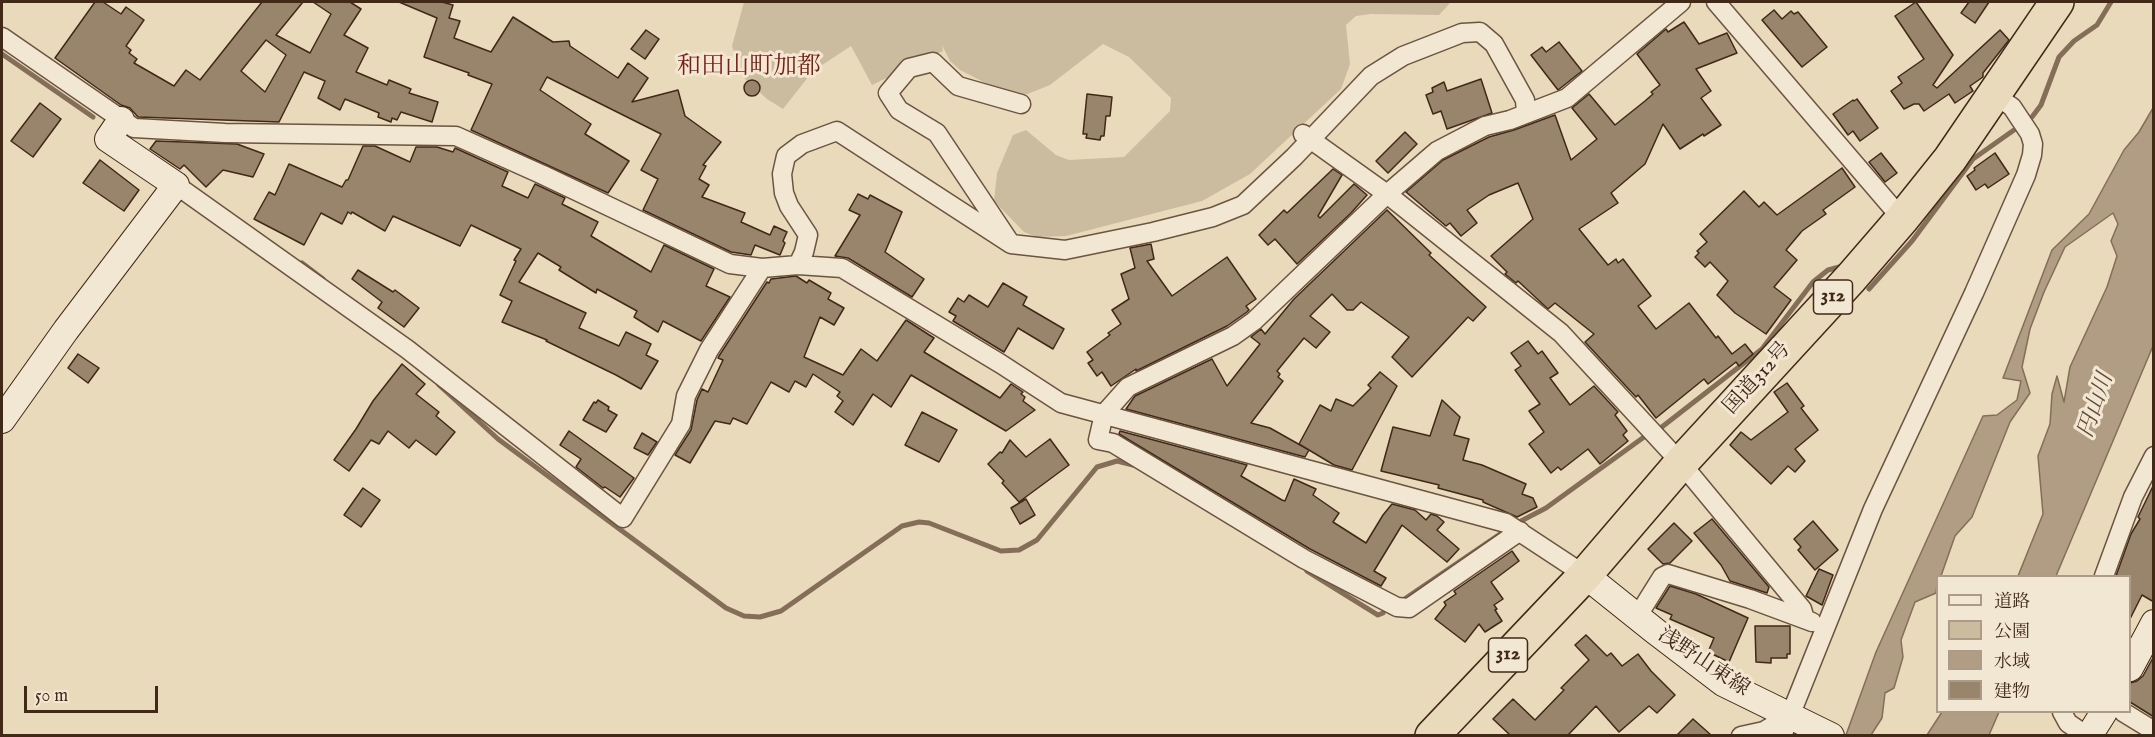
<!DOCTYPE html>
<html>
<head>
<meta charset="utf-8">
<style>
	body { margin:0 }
	#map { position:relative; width:2155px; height:737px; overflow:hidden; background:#e9dabb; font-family:"IM FELL English","Noto Serif JP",serif }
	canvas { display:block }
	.frame { position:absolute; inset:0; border:3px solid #412817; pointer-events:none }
	.legend { position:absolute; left:1936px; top:575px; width:195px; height:138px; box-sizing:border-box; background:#f1e7d3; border:2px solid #ab9b88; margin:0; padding:8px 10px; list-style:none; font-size:18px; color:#412817 }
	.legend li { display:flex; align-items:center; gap:12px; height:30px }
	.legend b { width:30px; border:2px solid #ab9b88 }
	.scale { position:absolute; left:24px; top:686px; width:134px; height:27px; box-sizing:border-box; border:3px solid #412817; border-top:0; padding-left:8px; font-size:18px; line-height:21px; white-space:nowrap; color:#412817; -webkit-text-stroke:4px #f1e7d3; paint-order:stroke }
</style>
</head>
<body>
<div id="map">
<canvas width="2155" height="737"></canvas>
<div class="frame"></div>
<ul class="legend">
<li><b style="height:8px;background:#f1e7d3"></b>道路</li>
<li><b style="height:16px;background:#ccbc9f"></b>公園</li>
<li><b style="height:16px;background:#b09d83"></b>水域</li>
<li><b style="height:16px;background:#98856c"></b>建物</li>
</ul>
<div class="scale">50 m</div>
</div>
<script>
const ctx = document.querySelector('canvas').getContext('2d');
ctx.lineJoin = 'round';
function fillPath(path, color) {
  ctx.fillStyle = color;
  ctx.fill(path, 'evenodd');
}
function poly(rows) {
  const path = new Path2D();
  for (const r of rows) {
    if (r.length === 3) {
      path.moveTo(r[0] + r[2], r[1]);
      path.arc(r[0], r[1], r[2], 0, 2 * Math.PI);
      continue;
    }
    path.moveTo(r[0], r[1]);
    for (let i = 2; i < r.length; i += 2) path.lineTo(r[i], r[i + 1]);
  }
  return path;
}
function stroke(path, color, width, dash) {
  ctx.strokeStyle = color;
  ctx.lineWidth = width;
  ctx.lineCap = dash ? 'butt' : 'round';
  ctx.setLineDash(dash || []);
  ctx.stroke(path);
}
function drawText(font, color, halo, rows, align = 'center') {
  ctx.font = font + ' "IM FELL English","Noto Serif JP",serif';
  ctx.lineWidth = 6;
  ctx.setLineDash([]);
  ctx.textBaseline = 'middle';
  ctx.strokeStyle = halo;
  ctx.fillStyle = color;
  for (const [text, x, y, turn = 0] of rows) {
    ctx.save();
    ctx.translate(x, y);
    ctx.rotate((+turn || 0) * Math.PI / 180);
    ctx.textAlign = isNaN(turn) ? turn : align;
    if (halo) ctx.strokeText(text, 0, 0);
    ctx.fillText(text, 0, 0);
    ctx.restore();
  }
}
fillPath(poly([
	[744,2,1451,2,1439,15,1371,14,1356,16,1346,25,1350,64,1341,89,1250,174,1202,201,1066,236,1037,237,1024,232,994,201,997,173,1013,135,1026,130,1056,155,1069,160,1124,157,1170,111,1171,98,1129,57,1103,44,1050,85,1025,95,1011,96,960,70,950,61,942,45,943,51,872,85,851,46,813,71,783,109,767,99,741,75,732,46]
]), '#ccbc9f');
const water = poly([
	[2153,108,2153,346,2056,576,2018,576,2043,514,2038,456,2050,424,2052,394,2057,376,2064,402,2070,367,2107,287,2117,256,2111,241,2118,224,2113,213,2065,247,2044,292,2030,329,2022,367,2030,393,2010,422,1972,517,1955,536,1941,576,1938,576,1936,593,1915,602,1901,640,1903,657,1894,688,1885,693,1882,718,1871,735,1846,735,1876,652,1983,416,1997,415,2017,400,2021,381,2003,378,2052,250,2089,214,2124,150,2139,132,2153,108],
	[1942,712,1999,712,1989,735,1927,735,1942,712]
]);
fillPath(water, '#b09d83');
stroke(water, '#846e58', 1.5);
stroke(poly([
	[2,54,93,117],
	[2032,117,2041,105,2059,57,2074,41,2097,25,2111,2],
	[302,263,323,279],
	[1869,289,1912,241,1973,159,2014,130],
	[439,385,498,439,726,608,744,616,760,617,781,611,902,526,919,522,929,523,1001,551,1019,550,1037,540,1097,467,1117,461,1133,465],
	[1658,430,1762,349,1813,282,1828,270,1843,266],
	[1521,521,1546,508,1644,437],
	[1307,571,1378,615,1383,613],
	[1403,600,1506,530]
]), '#846e58', 5);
const building = poly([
	[95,2,103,2,121,14,126,7,144,20,126,46,131,50,129,53,137,59,134,63,174,86,186,70,200,80,262,2,303,2,276,35,310,53,331,14,313,2,350,2,361,9,344,35,368,48,356,72,387,85,389,80,411,89,409,93,438,102,432,122,401,112,397,120,392,118,391,122,378,117,379,113,345,99,340,110,318,98,325,81,304,72,279,122,138,117,130,108,121,105,55,58,95,2],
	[266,40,286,55,265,92,241,71,266,40],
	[399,2,442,2,453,5,449,18,460,21,454,38,491,52,513,17,553,42,569,41,570,46,618,78,628,63,648,78,632,102,678,90,685,116,721,142,703,165,706,166,699,179,709,185,702,197,745,213,741,222,770,235,774,226,787,232,783,241,785,243,780,255,755,245,751,255,731,252,643,210,658,179,641,170,661,134,547,77,540,90,591,124,585,134,629,161,608,193,471,130,492,84,468,75,469,73,424,57,437,18,399,2],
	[1916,2,1953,55,1933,85,1937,88,2000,30,2009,40,1983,73,1983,77,1970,86,1973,91,1955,103,1949,94,1924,111,1919,104,1914,104,1904,109,1891,91,1902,83,1898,77,1924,59,1895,16,1916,2],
	[1969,2,1989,2,1975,23,1961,13,1969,2],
	[1774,10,1782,19,1791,11,1794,14,1798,12,1827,47,1802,67,1762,20,1774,10],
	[1684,22,1699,44,1727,33,1737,53,1696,69,1711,91,1701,98,1721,125,1704,136,1703,134,1680,149,1663,124,1645,164,1611,193,1618,203,1579,229,1608,265,1616,259,1618,263,1623,259,1651,296,1638,306,1656,329,1689,303,1716,338,1718,336,1732,354,1745,344,1753,354,1739,366,1736,362,1708,384,1704,379,1656,418,1638,395,1636,397,1585,342,1594,334,1555,303,1548,309,1518,281,1516,283,1505,274,1507,272,1491,256,1533,219,1518,183,1489,195,1467,210,1477,223,1461,236,1450,223,1446,226,1406,192,1443,160,1489,137,1514,130,1555,115,1571,160,1597,139,1572,108,1589,94,1615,125,1645,101,1653,94,1651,92,1660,85,1637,54,1666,29,1668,32,1684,22],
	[646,30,659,39,645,59,631,49,646,30],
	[1559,42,1582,71,1558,90,1531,55,1542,47,1546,52,1559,42],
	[1481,79,1492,113,1447,129,1441,111,1433,114,1426,95,1433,92,1432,88,1444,82,1447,91,1481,79],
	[752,88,8],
	[1087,94,1112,97,1110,116,1106,116,1104,136,1101,136,1100,140,1086,138,1087,134,1083,134,1087,94],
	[1857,99,1878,128,1860,141,1853,131,1848,135,1833,114,1853,100,1854,101,1857,99],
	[40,103,61,119,33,157,11,141,40,103],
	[1405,132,1417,144,1388,173,1376,161,1405,132],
	[156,141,237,144,264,154,253,177,223,170,206,187,184,165,180,169,150,149,156,141],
	[363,146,375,146,410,162,416,147,437,147,453,152,455,148,508,172,502,186,528,198,535,184,565,198,562,204,598,222,591,236,651,272,664,245,714,269,706,286,730,297,701,341,663,321,658,332,634,317,637,311,597,289,596,293,559,270,561,267,538,253,519,282,586,313,579,328,619,346,626,332,651,344,646,355,658,361,641,389,616,375,546,341,547,340,502,322,512,301,500,295,516,261,514,260,521,249,471,225,460,246,393,216,385,231,352,212,351,214,348,212,342,224,321,213,304,245,254,219,269,192,275,195,289,164,342,187,346,180,348,180,363,146],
	[1881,153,1897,173,1885,182,1869,162,1881,153],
	[1995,153,2009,174,1988,188,1985,184,1976,190,1967,176,1975,170,1974,168,1995,153],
	[100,160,139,190,124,211,83,183,100,160],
	[1842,168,1855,187,1823,210,1826,214,1802,231,1786,250,1797,260,1774,287,1791,300,1766,334,1735,313,1717,295,1728,281,1710,262,1705,267,1695,257,1699,253,1697,251,1707,242,1700,234,1744,191,1759,207,1764,202,1777,215,1842,168],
	[1333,169,1342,175,1318,216,1320,218,1354,184,1367,195,1351,213,1297,264,1275,239,1268,245,1259,235,1284,210,1287,213,1333,169],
	[858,194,868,199,870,195,902,212,885,252,924,279,912,297,848,258,835,256,860,215,849,210,858,194],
	[1387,210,1431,253,1429,255,1486,307,1473,321,1468,317,1412,377,1392,357,1409,337,1361,302,1353,310,1347,310,1332,294,1310,316,1330,332,1316,348,1304,338,1277,371,1280,374,1278,377,1283,381,1251,423,1270,428,1309,450,1305,457,1126,409,1135,396,1212,359,1227,386,1260,344,1251,337,1261,329,1265,334,1294,299,1387,210],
	[1151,244,1154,259,1147,261,1172,296,1227,257,1256,299,1246,306,1249,310,1247,312,1227,326,1136,371,1136,369,1111,386,1102,372,1097,376,1088,363,1093,360,1087,352,1110,335,1108,333,1121,324,1112,310,1129,299,1121,274,1135,268,1130,248,1151,244],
	[358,270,393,292,395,290,419,308,404,327,378,308,382,302,352,279,358,270],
	[796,276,807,283,809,280,831,293,828,299,844,308,834,325,820,317,804,357,843,375,861,349,877,361,906,320,934,338,924,352,1000,398,1011,384,1023,392,1021,394,1025,397,1023,401,1035,410,1006,431,911,375,891,407,873,394,853,425,835,412,843,401,837,396,840,392,813,374,806,387,795,381,789,392,771,382,747,424,733,418,730,424,715,421,690,463,675,455,691,430,697,400,702,389,708,392,723,360,718,358,719,356,767,282,769,283,771,279,796,276],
	[1003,283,1027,297,1023,305,1064,329,1053,349,1018,328,1004,352,953,321,956,316,949,312,958,298,964,302,969,295,988,307,1003,283],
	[1528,341,1538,354,1542,351,1558,373,1550,378,1570,405,1594,386,1618,412,1615,415,1627,431,1623,435,1628,441,1600,464,1588,449,1561,470,1558,467,1551,473,1529,444,1544,432,1529,411,1540,404,1515,370,1521,366,1511,353,1528,341],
	[78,354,99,368,88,383,68,368,78,354],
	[402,364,425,384,416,394,439,412,436,416,455,432,436,455,416,440,409,448,388,431,379,444,371,440,349,471,334,460,356,429,373,401,402,364],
	[1380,372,1397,386,1352,470,1334,465,1299,444,1320,405,1331,411,1336,399,1353,406,1371,388,1368,385,1380,372],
	[1787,383,1804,406,1801,408,1818,430,1795,449,1805,461,1795,472,1788,466,1771,484,1730,445,1741,432,1751,440,1788,412,1774,392,1787,383],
	[598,400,609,407,608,410,617,415,606,432,583,420,594,402,596,403,598,400],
	[1442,400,1460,417,1454,435,1469,439,1463,460,1482,465,1526,484,1522,494,1533,498,1537,507,1517,517,1483,502,1483,500,1438,488,1439,485,1381,471,1393,427,1430,436,1442,400],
	[922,412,957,430,939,462,905,445,922,412],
	[569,431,634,478,620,497,605,487,603,488,576,467,581,459,560,445,569,431],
	[1120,431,1247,465,1241,476,1282,500,1285,501,1294,479,1316,489,1313,495,1339,513,1333,522,1366,543,1383,515,1392,504,1415,510,1426,520,1431,514,1437,516,1444,522,1437,530,1459,549,1447,562,1402,525,1374,571,1386,578,1381,586,1310,549,1119,434,1120,431],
	[642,433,657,442,648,455,634,448,642,433],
	[1050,439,1069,465,1019,502,1002,483,1004,481,988,464,1000,452,1002,453,1010,440,1026,457,1050,439],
	[2154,484,2154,602,2142,595,2130,619,2130,576,2116,576,2131,534,2140,519,2138,517,2154,484],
	[363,488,380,500,361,527,344,515,363,488],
	[1026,499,1035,515,1020,524,1011,508,1026,499],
	[1712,519,1769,587,1767,593,1730,581,1721,565,1694,533,1712,519],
	[1813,521,1838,550,1815,570,1798,550,1801,547,1794,539,1813,521],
	[1674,523,1692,541,1670,563,1663,564,1648,549,1674,523],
	[1512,551,1519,561,1491,582,1503,599,1494,605,1497,609,1495,610,1502,621,1485,632,1479,624,1465,642,1435,619,1446,605,1444,602,1456,594,1454,591,1512,551],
	[1819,569,1833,575,1822,605,1806,596,1819,569],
	[1670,586,1696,594,1748,618,1729,662,1708,652,1714,638,1670,619,1672,615,1656,608,1670,586],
	[1755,626,1790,626,1790,654,1787,654,1787,658,1771,658,1771,663,1756,662,1755,626],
	[1586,635,1607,656,1611,653,1622,666,1638,654,1651,671,1675,695,1657,713,1649,706,1619,732,1596,706,1568,735,1510,735,1493,719,1513,699,1535,720,1564,690,1561,688,1589,660,1575,645,1586,635],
	[2154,656,2154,717,2130,702,2130,683,2137,681,2143,676,2154,656],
	[1693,719,1711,735,1677,735,1693,719]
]);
fillPath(building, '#98856c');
stroke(building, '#412817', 1.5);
const street = poly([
	[1716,2,1902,219],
	[2,37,134,128,225,133,456,136,543,175,730,264,762,268,798,265,842,268,1001,364,1061,403,1506,523,1585,575],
	[1303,134,1387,194,1561,333,1681,463,1802,609,1805,619],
	[176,185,407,349,623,518,681,424,686,396,709,350,762,268],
	[1011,244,1065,250,1153,232,1213,217,1243,205,1294,157,1371,76,1403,56,1462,33,1480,32,1494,44,1525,100,1526,113],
	[798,265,804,252,808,235,789,206,784,193,782,174,786,156,802,144,837,131,1011,244,937,133,899,110,888,93,909,68,933,62,958,86,1021,104],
	[1520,531,1409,608,1397,607,1304,559,1113,443,1098,440,1104,414,1128,387,1233,336,1254,321,1387,194,1437,151,1485,126,1510,120,1567,98,1681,2],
	[2104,576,2133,497,2154,456],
	[1637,617,1662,577,1668,574,1750,599,1812,622],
	[2062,712,2068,723,2087,736],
	[2123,712,2154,731],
	[1741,736,1764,731,1789,716],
	[1782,736,1873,509,1974,293,2026,175,2032,155,2033,144,2030,134,2012,107,1995,95]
]);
const secondary = poly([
	[2,420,66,330,176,185,108,139,121,120],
	[1585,575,1655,631,1723,683,1831,736],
	[2130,668,2154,623],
	[2089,736,2104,712]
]);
const highway = poly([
	[1432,736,1585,575,1681,463,1851,278,1902,219,1950,159,2057,2]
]);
stroke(street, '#6b5440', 21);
stroke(secondary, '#412817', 28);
stroke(highway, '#412817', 36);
stroke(street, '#f1e7d3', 18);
stroke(secondary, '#f1e7d3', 26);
stroke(highway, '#e9dabb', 33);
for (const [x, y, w] of [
	[1833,297,39],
	[1508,655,39]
]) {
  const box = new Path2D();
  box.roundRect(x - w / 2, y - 17, w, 34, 4.5);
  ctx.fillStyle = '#f1e7d3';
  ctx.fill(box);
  stroke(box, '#412817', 1.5);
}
drawText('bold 20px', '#412817', null, [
	["312",1833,297],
	["312",1508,655]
]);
drawText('21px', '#412817', '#f1e7d3', [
	["国道312号",1758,379,-48],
	["浅野山東線",1703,663,34]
]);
drawText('italic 22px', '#624b37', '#f1e7d3', [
	["円山川",2097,406,-71]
]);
drawText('24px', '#7a1f14', '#f1e7d3', [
	["和田山町加都",749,68]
]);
</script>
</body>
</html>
